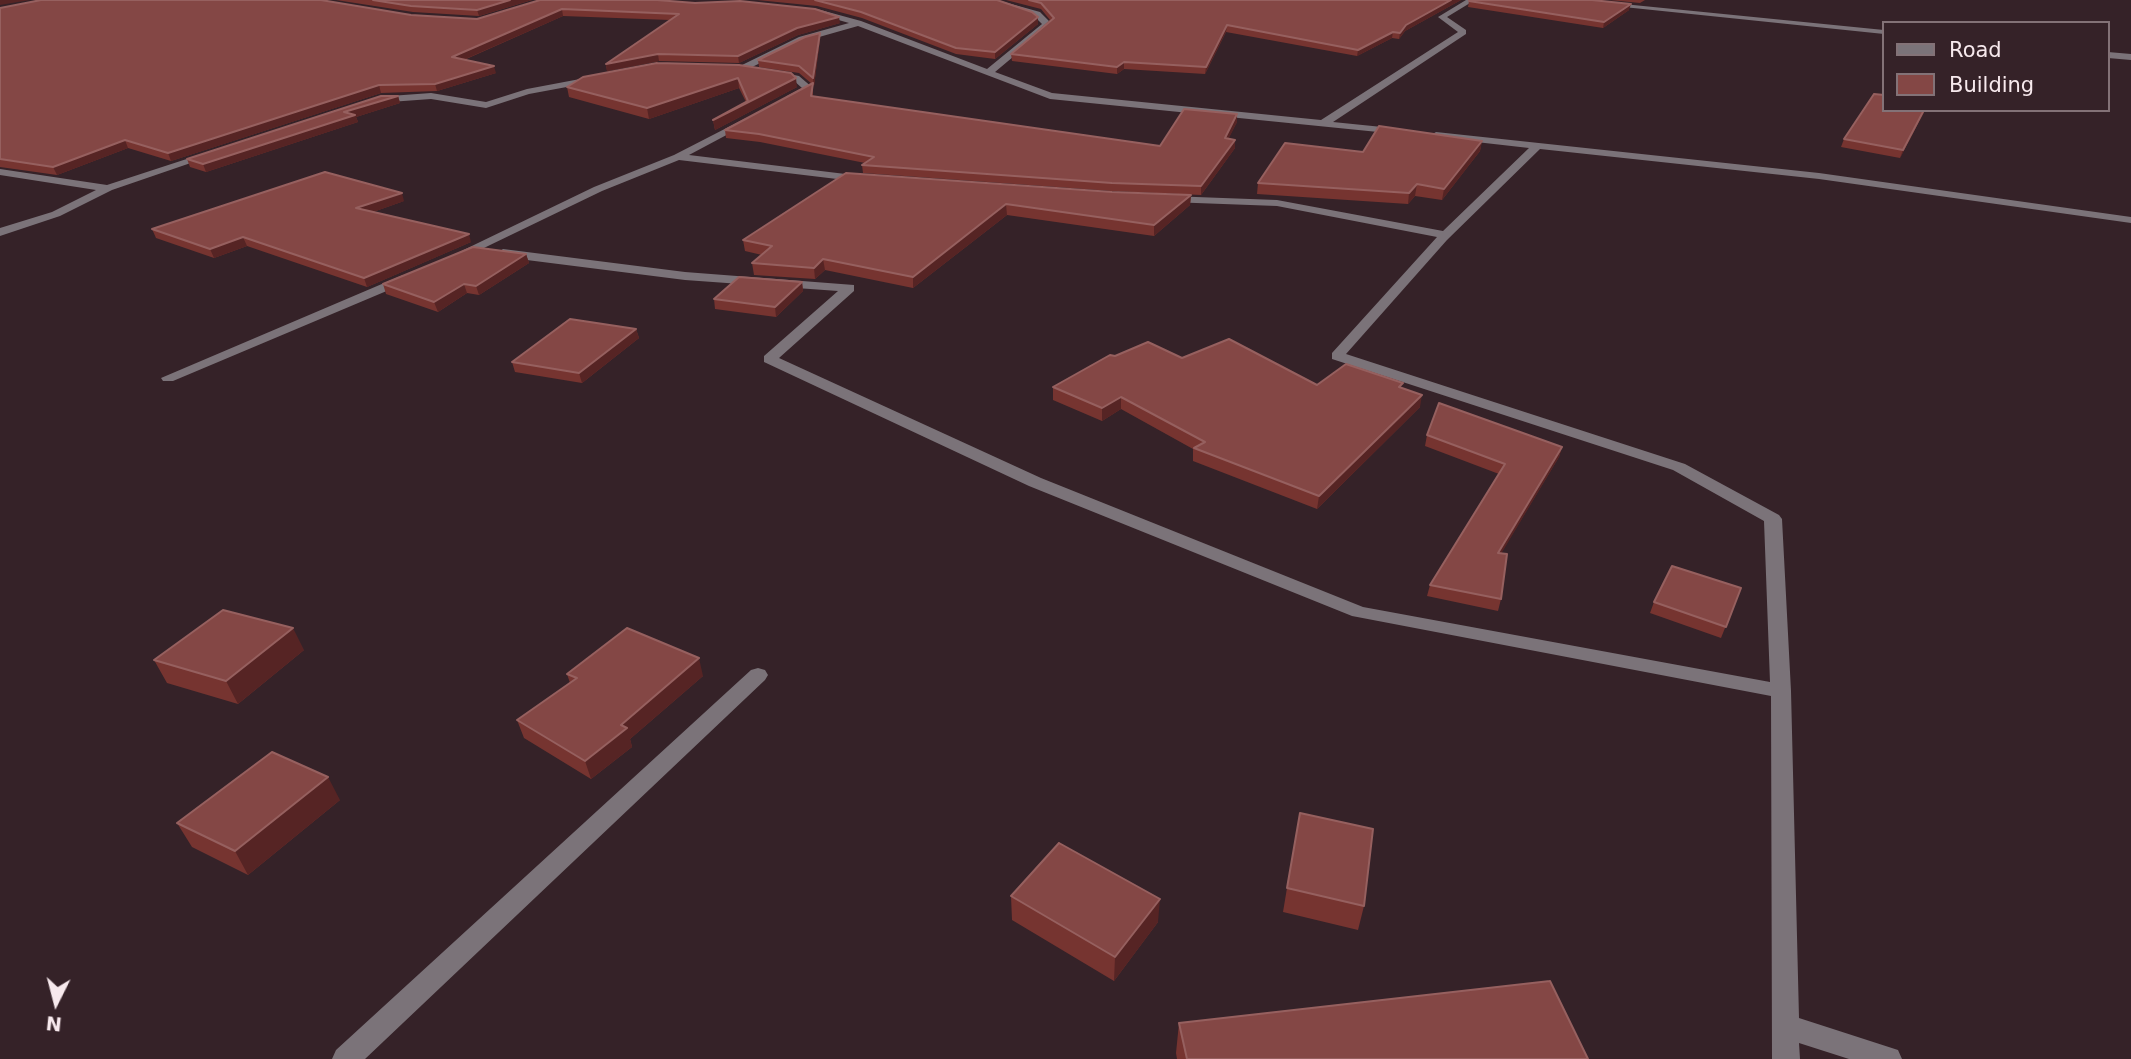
<!DOCTYPE html>
<html>
<head>
<meta charset="utf-8">
<style>
	body { margin:0 }
	#map { position:relative; width:2131px; height:1059px; overflow:hidden; background:#352228; font-family:"DejaVu Sans",sans-serif }
	canvas { display:block }
	.legend { position:absolute; left:1882px; top:21px; width:228px; height:91px; box-sizing:border-box; background:#352228; border:2px solid #837277; margin:0; padding:9px 12px; list-style:none; font-size:21px; color:#f7e9ed }
	.legend li { display:flex; align-items:center; gap:14px; height:35px }
	.legend b { width:35px; border:2px solid #837277 }
	.north { position:absolute; left:21px; top:968px; width:70px; height:70px; -webkit-text-stroke:5px #352228; paint-order:stroke; rotate:186deg; font-size:19px; font-weight:700; line-height:28px; text-align:center; color:#f7e9ed }
	.north::after { content:''; display:block; margin:auto; width:24px; height:32px; background:#f7e9ed; clip-path:polygon(50% 0,100% 100%,50% 72%,0 100%) }
</style>
</head>
<body>
<div id="map">
<canvas width="2131" height="1059"></canvas>
<ul class="legend">
<li><b style="height:9px;background:#7b7379"></b>Road</li>
<li><b style="height:19px;background:#844745"></b>Building</li>
</ul>
<div class="north">N</div>
</div>
<script>
const ctx = document.querySelector('canvas').getContext('2d');
ctx.lineJoin = 'round';
function poly(rows) {
  const path = new Path2D();
  for (const r of rows) {
    path.moveTo(r[0], r[1]);
    for (let i = 2; i < r.length; i += 2) path.lineTo(r[i], r[i + 1]);
  }
  return path;
}
function fillPath(path, color) {
  ctx.fillStyle = color;
  ctx.fill(path, 'evenodd');
}
function stroke(path, color, width, dash) {
  ctx.strokeStyle = color;
  ctx.lineWidth = width;
  ctx.lineCap = dash ? 'butt' : 'round';
  ctx.setLineDash(dash || []);
  ctx.stroke(path);
}
fillPath(poly([
	[985,0,997,0,1040,12,1050,22,1050,26,995,72,1052,93,1321,120,1458,32,1438,17,1466,0,1475,0,1447,17,1466,30,1466,34,1333,122,1402,129,1403,131,1398,134,1050,99,858,26,805,41,744,71,720,68,724,65,740,66,799,37,849,23,814,13,817,9,861,21,987,69,1042,24,1034,16,985,0],
	[1556,0,1583,0,1884,30,1884,34,1556,0],
	[2108,52,2131,54,2131,60,2108,58,2108,52],
	[774,71,799,76,813,88,793,100,787,100,787,96,802,88,793,80,771,76,771,72,774,71],
	[596,76,599,77,599,81,529,94,486,108,431,99,376,103,371,100,376,97,431,93,486,102,527,89,596,76],
	[746,118,751,121,749,123,689,155,862,176,867,179,862,182,679,160,602,191,459,260,455,261,449,257,594,187,674,155,746,118],
	[1436,132,1819,173,2131,217,2131,223,1819,179,1540,149,1447,240,1346,354,1685,464,1779,515,1782,519,1791,691,1799,1018,1898,1050,1902,1059,1849,1059,1799,1043,1800,1059,1772,1059,1771,696,1352,616,1029,486,764,362,764,356,838,291,685,280,503,257,497,253,503,249,685,272,854,285,854,291,779,358,1041,478,1363,607,1770,682,1764,521,1673,470,1332,359,1332,353,1437,237,1277,206,1169,202,1163,199,1169,196,1277,200,1443,231,1529,148,1432,137,1431,135,1436,132],
	[205,153,214,155,112,190,60,216,0,236,0,228,52,212,96,190,0,175,0,169,107,185,205,153],
	[403,275,408,276,408,282,173,381,163,381,161,378,403,275],
	[758,668,765,670,768,675,765,680,365,1059,332,1059,336,1050,751,670,758,668]
]), '#7b7379');
fillPath(poly([
	[336,0,532,0,479,16,413,12],
	[540,0,840,23,798,35,739,63,659,61,607,71,606,64,670,20,563,16,464,60,496,73,437,91,381,93,171,161,128,148,57,175,0,167,0,8,411,15,477,19],
	[757,0,997,0,1038,17,1038,24,995,59,956,54,862,18,817,6],
	[1006,0,1461,0,1405,31,1399,39,1392,38,1357,56,1226,32,1205,74,1124,69,1117,74,1012,61,1011,54,1050,20,1041,9],
	[1609,0,1645,0,1640,3],
	[1469,1,1629,10,1603,28,1468,7],
	[820,39,814,86,813,84,813,97,1160,146,1237,122,1228,139,1235,140,1235,148,1201,195,1112,191,863,173,862,165,865,163,760,142,726,138,725,130,812,84,799,73,759,67,758,60],
	[657,63,797,87,715,130,713,120,746,102,739,88,649,119,569,97,567,87],
	[398,96,400,103,356,117,358,122,206,172,190,167,187,159],
	[1884,110,1925,110,1900,158,1841,147,1844,139],
	[1482,141,1480,151,1442,200,1415,196,1408,204,1257,194,1258,183,1363,152],
	[846,173,1112,192,1191,195,1190,205,1154,236,1007,215,913,288,825,270,815,279,754,275,752,263,762,255,745,251,743,240],
	[404,201,373,212,471,242,367,287,247,246,214,258,156,238,152,229],
	[526,254,529,263,479,295,467,293,438,312,386,294,383,284],
	[802,282,803,291,776,317,715,309,714,299],
	[636,329,639,338,582,383,515,372,512,362],
	[1115,356,1182,358,1317,385,1402,388,1420,407,1317,509,1193,461,1193,449,1121,409,1102,421,1053,400,1053,387],
	[1427,435,1562,447,1559,457,1501,553,1501,599,1498,611,1427,596,1430,585,1499,474,1425,446],
	[1741,588,1721,638,1650,613,1654,602],
	[304,650,238,704,167,683,154,660],
	[567,674,703,676,630,739,632,747,591,779,524,738,517,720,570,683],
	[340,800,248,875,192,847,177,823],
	[1287,888,1364,906,1358,930,1283,912],
	[1011,896,1158,922,1114,981,1012,920],
	[1179,1023,1588,1059,1177,1059,1176,1053]
]), '#763430');
fillPath(poly([
	[0,0,30,0,0,5],
	[510,0,532,0,479,16,477,10],
	[1451,0,1461,0,1405,31,1399,39,1400,33,1406,25],
	[1631,4,1629,10,1603,28,1604,22],
	[562,9,563,16,454,64,452,57],
	[839,17,840,23,798,35,739,63,738,56,797,28],
	[1038,17,1038,24,995,59,995,52],
	[1227,25,1226,32,1205,74,1206,67],
	[1393,32,1392,38,1357,56,1358,50],
	[820,33,820,39,814,86,813,78],
	[658,54,659,61,607,71,606,64],
	[1124,62,1124,69,1117,74,1117,67],
	[494,66,496,73,437,91,435,84],
	[738,78,739,88,649,119,647,108],
	[796,78,797,87,715,130,713,120],
	[379,85,381,93,171,161,168,153],
	[398,96,400,103,356,117,358,122,206,172,203,164,344,112],
	[1924,110,1925,110,1900,158,1903,150],
	[1237,114,1237,122,1225,146,1225,138],
	[125,140,128,148,57,175,53,167],
	[1235,140,1235,148,1201,195,1201,186],
	[1482,141,1480,151,1442,200,1444,189],
	[1417,184,1415,196,1408,204,1409,193],
	[402,193,404,201,359,217,356,208],
	[1191,195,1190,205,1154,236,1154,225],
	[1006,204,1007,215,913,288,913,277],
	[469,234,471,242,367,287,364,278],
	[243,237,247,246,214,258,210,249],
	[526,254,529,263,479,295,476,286],
	[823,259,825,270,815,279,814,268],
	[802,282,803,291,776,317,775,307],
	[464,284,467,293,438,312,434,302],
	[636,329,639,338,582,383,579,373],
	[1422,395,1420,407,1317,509,1319,496],
	[1121,397,1121,409,1102,421,1102,408],
	[1562,447,1559,457,1495,564,1498,553],
	[293,628,304,650,238,704,226,681],
	[699,658,703,676,630,739,632,747,591,779,585,761,621,725],
	[328,777,340,800,248,875,235,851],
	[1160,899,1158,922,1114,981,1115,957]
]), '#562424');
const building = poly([
	[41,0,321,0,411,15,477,19,540,0,657,0,695,3,740,1,815,9,839,17,797,28,738,56,658,54,606,64,679,14,562,9,452,57,494,66,435,84,379,85,168,153,125,140,53,167,0,159,0,8,41,0],
	[373,0,510,0,477,10,411,6,373,0],
	[815,0,997,0,1032,12,1038,17,995,52,956,48,861,12,815,0],
	[1029,0,1451,0,1406,25,1400,33,1393,32,1358,50,1227,25,1206,67,1124,62,1117,67,1011,54,1054,18,1041,3,1029,0],
	[1471,0,1592,0,1631,4,1604,22,1469,1,1471,0],
	[820,33,813,78,799,66,758,60,805,37,820,33],
	[657,63,739,65,791,73,796,78,713,120,748,101,738,78,647,108,567,87,583,77,657,63],
	[813,83,811,96,1160,146,1184,109,1237,114,1225,138,1235,140,1201,186,1112,183,862,165,874,157,759,134,725,130,813,83],
	[1874,94,1884,95,1884,110,1924,110,1903,150,1844,139,1874,94],
	[381,96,398,96,344,112,355,115,203,164,187,159,381,96],
	[1379,126,1482,141,1444,189,1417,184,1409,193,1258,183,1285,143,1363,152,1379,126],
	[325,172,402,193,356,208,469,234,364,278,243,237,210,249,152,229,325,172],
	[846,173,1112,192,1191,195,1154,225,1006,204,913,277,823,259,814,268,752,263,772,246,743,240,846,173],
	[473,247,526,254,476,286,464,284,434,302,383,284,473,247],
	[739,277,802,282,775,307,714,299,739,277],
	[570,319,636,329,579,373,512,362,570,319],
	[1229,339,1317,385,1346,364,1403,383,1399,387,1422,395,1319,496,1194,448,1205,442,1121,397,1102,408,1053,387,1110,355,1115,356,1148,342,1182,358,1229,339],
	[1439,403,1562,447,1498,553,1507,554,1501,599,1430,585,1505,464,1427,435,1439,403],
	[1672,566,1741,588,1726,627,1654,602,1672,566],
	[223,610,293,628,226,681,154,660,223,610],
	[627,628,699,658,621,725,627,728,585,761,517,720,577,678,567,674,627,628],
	[272,752,328,777,235,851,177,823,272,752],
	[1300,813,1373,829,1364,906,1287,888,1300,813],
	[1059,843,1160,899,1115,957,1011,896,1059,843],
	[1550,981,1588,1059,1187,1059,1179,1023,1550,981]
]);
fillPath(building, '#844745');
stroke(building, '#96605f', 2);
</script>
</body>
</html>
